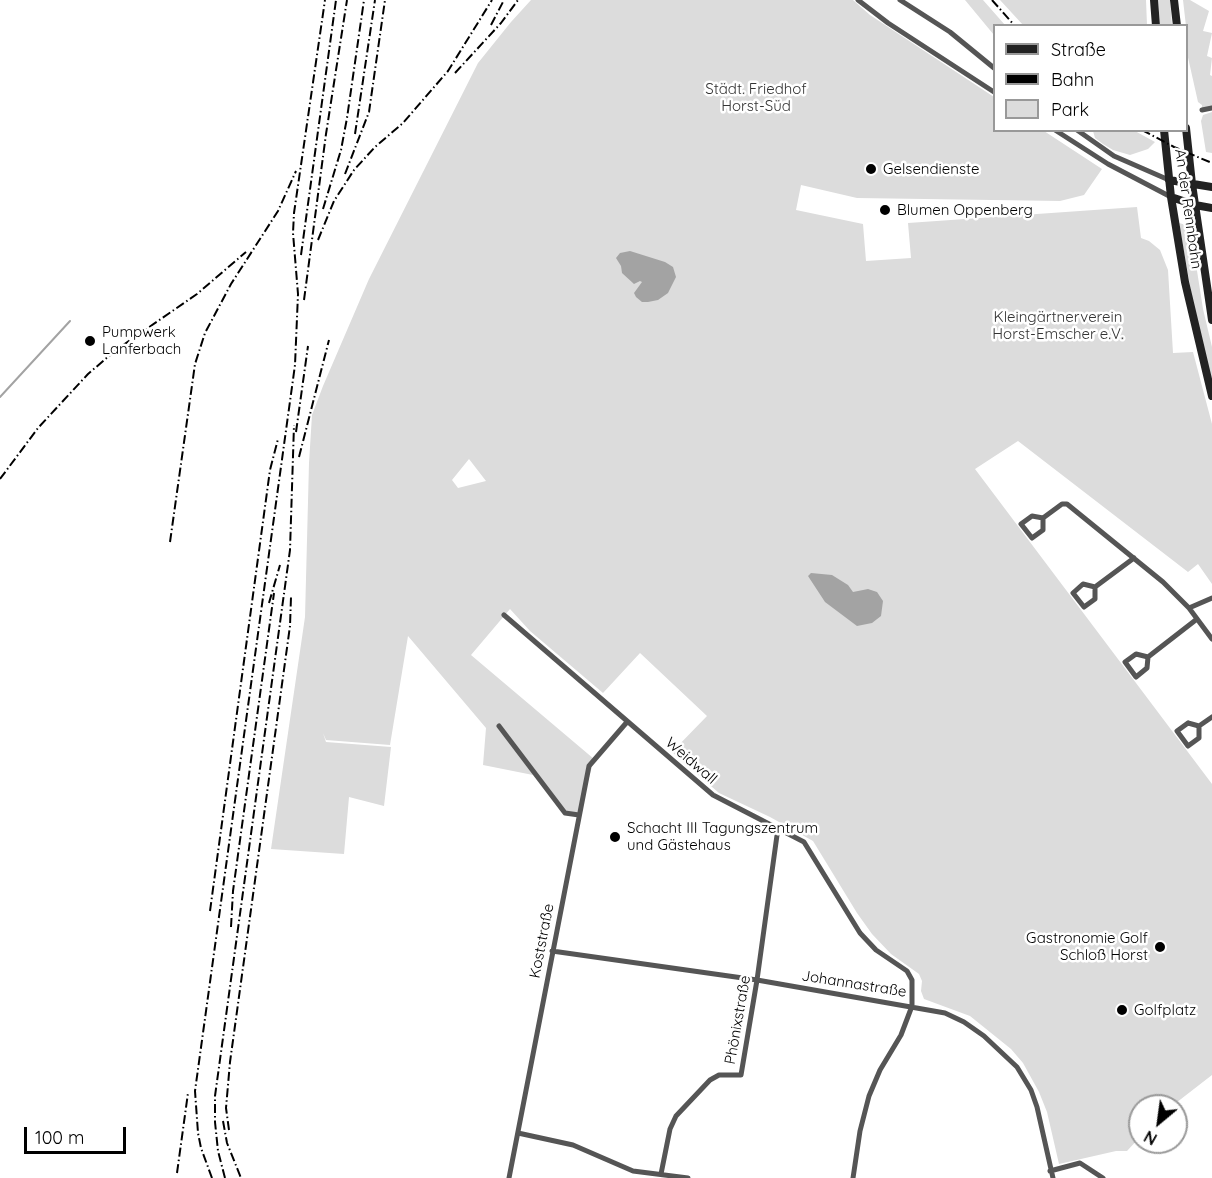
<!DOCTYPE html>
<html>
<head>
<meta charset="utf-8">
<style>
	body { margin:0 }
	#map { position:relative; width:1212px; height:1178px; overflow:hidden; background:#fff; font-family:Quicksand,sans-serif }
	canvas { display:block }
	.legend { position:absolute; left:993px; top:24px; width:195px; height:108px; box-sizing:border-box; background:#fff; border:2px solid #999; margin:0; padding:8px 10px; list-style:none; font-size:18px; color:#000 }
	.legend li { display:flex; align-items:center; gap:12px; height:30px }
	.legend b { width:30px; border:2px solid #999 }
	.north { position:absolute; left:1128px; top:1094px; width:60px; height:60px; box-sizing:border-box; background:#fff; border:2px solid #999; border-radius:50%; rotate:209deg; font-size:16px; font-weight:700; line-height:24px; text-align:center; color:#000 }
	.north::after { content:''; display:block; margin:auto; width:21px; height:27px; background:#000; clip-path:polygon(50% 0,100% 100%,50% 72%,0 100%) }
	.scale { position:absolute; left:24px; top:1127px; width:102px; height:27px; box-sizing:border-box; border:3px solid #000; border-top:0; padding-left:8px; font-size:18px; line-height:21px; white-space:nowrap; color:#000; -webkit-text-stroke:4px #fff; paint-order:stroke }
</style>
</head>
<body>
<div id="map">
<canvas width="1212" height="1178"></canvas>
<ul class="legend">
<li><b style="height:8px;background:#222"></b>Straße</li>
<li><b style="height:8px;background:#000"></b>Bahn</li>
<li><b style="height:16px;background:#dcdcdc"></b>Park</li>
</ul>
<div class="north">N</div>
<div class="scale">100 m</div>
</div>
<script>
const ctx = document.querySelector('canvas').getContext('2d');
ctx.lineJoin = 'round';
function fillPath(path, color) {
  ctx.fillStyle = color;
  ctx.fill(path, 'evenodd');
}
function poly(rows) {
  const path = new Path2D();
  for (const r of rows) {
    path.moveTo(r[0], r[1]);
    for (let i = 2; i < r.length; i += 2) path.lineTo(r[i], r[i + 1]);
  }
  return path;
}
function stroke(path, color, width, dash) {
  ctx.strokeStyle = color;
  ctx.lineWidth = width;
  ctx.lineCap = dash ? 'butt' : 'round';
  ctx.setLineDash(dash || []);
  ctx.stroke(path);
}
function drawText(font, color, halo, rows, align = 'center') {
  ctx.font = font + ' Quicksand,sans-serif';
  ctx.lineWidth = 5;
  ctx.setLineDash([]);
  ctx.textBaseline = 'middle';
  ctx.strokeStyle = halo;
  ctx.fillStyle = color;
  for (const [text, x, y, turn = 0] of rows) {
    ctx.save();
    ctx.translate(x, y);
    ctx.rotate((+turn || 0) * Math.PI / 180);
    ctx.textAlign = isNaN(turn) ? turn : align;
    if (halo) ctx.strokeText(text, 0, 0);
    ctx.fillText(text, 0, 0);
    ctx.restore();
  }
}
fillPath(poly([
	[531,0,853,0,870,15,994,97,994,130,1044,131,1102,169,1084,195,1060,201,857,198,801,185,796,210,863,224,866,261,911,258,908,223,1137,207,1141,238,1149,241,1160,250,1168,270,1173,353,1193,352,1212,424,1212,584,1198,564,1188,572,1018,441,975,469,1212,784,1212,1075,1172,1106,1140,1106,1140,1137,1127,1151,1116,1151,1059,1164,1047,1112,1039,1092,1023,1063,1011,1049,970,1016,924,999,921,991,922,981,919,974,891,954,872,934,857,913,813,841,770,817,719,793,672,752,707,716,640,653,603,693,530,631,510,609,471,655,594,759,579,815,565,813,538,776,483,765,486,728,408,636,390,745,326,740,323,733,326,742,391,747,384,806,349,797,344,854,271,849,305,617,309,463,312,415,323,386,369,279,478,63,511,22],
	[469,459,486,481,458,488,452,480],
	[965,0,983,0,1005,25,994,26,994,35],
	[1000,0,1146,0,1147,25,1023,25],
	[1158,0,1170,0,1172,25,1160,25],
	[1183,0,1190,0,1209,11,1203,31,1212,33,1207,56,1212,58,1210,75,1212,76,1212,108,1202,110,1202,105,1198,102,1187,53,1186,26],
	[1212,112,1212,153,1206,152,1201,121,1203,115],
	[1093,131,1135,131,1155,142,1148,149,1130,155,1113,150,1103,144,1095,138],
	[1179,223,1190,226,1203,309,1212,347,1212,381,1192,297]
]), '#dcdcdc');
fillPath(poly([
	[630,251,665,262,673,267,676,277,668,293,658,300,648,302,642,302,636,297,634,293,642,282,640,281,634,284,622,273,621,266,616,258,620,253],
	[811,573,832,575,848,585,853,592,868,589,877,592,883,601,881,616,872,623,857,626,825,602,808,576]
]), '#a3a3a3');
stroke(poly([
	[0,397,70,321]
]), '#a3a3a3', 2);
stroke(poly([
	[858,0,888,23,994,92],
	[900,0,950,32,994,68],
	[1202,110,1212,108],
	[1055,130,1108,164,1171,197],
	[1077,130,1114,156,1169,180],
	[1043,518,1043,530,1032,538,1021,524,1032,516,1043,518,1062,504,1067,504,1163,582,1189,608,1212,639],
	[1095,587,1095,599,1084,607,1073,593,1083,584,1095,587,1134,558],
	[1189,608,1212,598],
	[504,615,713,795,804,842,860,933,876,950,907,971,912,980,912,1006,901,1035,880,1070,869,1096,860,1131,853,1178],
	[1148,657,1147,668,1136,677,1125,662,1136,654,1148,657,1197,619],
	[1188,723,1199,726,1199,738,1188,746,1177,731,1188,723],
	[499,726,565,813,579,815],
	[1199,726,1212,717],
	[552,951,757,980,945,1013,964,1022,984,1036,1017,1067,1031,1090,1037,1107,1053,1178],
	[518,1133,573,1145,633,1171,688,1178],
	[1050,1171,1080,1163,1103,1178],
	[661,1174,670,1129,676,1116,710,1080,719,1075,741,1075,757,980,778,828],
	[509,1178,589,766,627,722]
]), '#555', 5);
stroke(poly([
	[1154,0,1156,26],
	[1174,0,1177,26],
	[1186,128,1192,184,1212,320],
	[1164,130,1171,197,1185,282,1212,396],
	[1169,180,1212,187],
	[1171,197,1195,205,1212,208]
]), '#222', 8);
stroke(poly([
	[992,0,1015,26],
	[491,25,504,0],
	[455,73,501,23,518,0],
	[1142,130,1174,147,1212,163],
	[355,134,375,0],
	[345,174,369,112,385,0],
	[323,209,341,150,347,118,364,0],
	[318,240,334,201,354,170,375,147,403,123,448,71,492,0],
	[301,255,336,0],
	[304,300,326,134,347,0],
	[296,432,308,346],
	[299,457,329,340],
	[0,479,38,428,88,374,116,350,197,294,246,252],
	[170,542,195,364,205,333,231,284,278,211,296,171],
	[269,603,280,565],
	[210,911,270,470,278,439],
	[231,927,233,891,274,593],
	[223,1121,227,1143,241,1178],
	[229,1130,226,1108,230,1062,290,626,291,597],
	[177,1173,188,1093],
	[212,1178,201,1148,198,1133,195,1091,295,365,298,294,293,233,294,213,325,0],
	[225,1178,218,1151,215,1122,215,1096,290,550,294,425]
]), '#000', 2, [9, 3, 1.5, 3]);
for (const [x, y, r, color] of [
	[871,169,6,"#000"],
	[885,210,6,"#000"],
	[90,341,6,"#000"],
	[615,837,6,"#000"],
	[1160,947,6,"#000"],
	[1122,1010,6,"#000"]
]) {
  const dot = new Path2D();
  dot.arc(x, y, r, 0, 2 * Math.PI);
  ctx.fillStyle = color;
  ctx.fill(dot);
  stroke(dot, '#fff', 2);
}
drawText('15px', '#333', '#fff', [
	["Städt. Friedhof",756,89],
	["Horst-Süd",756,106],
	["Kleingärtnerverein",1058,317],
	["Horst-Emscher e.V.",1058,334]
]);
drawText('15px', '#000', '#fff', [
	["Gelsendienste",883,169],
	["Blumen Oppenberg",897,210],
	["Pumpwerk",102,332],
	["Lanferbach",102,349],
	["Schacht III Tagungszentrum",627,828],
	["und Gästehaus",627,845],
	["Gastronomie Golf",1148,938,"right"],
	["Schloß Horst",1148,955,"right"],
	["Golfplatz",1134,1010]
], 'left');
drawText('15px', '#000', '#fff', [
	["An der Rennbahn",1188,209,82],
	["Weidwall",691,761,41],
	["Koststraße",542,941,-79],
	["Johannastraße",854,984,9],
	["Phönixstraße",738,1020,-80]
]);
</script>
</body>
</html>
